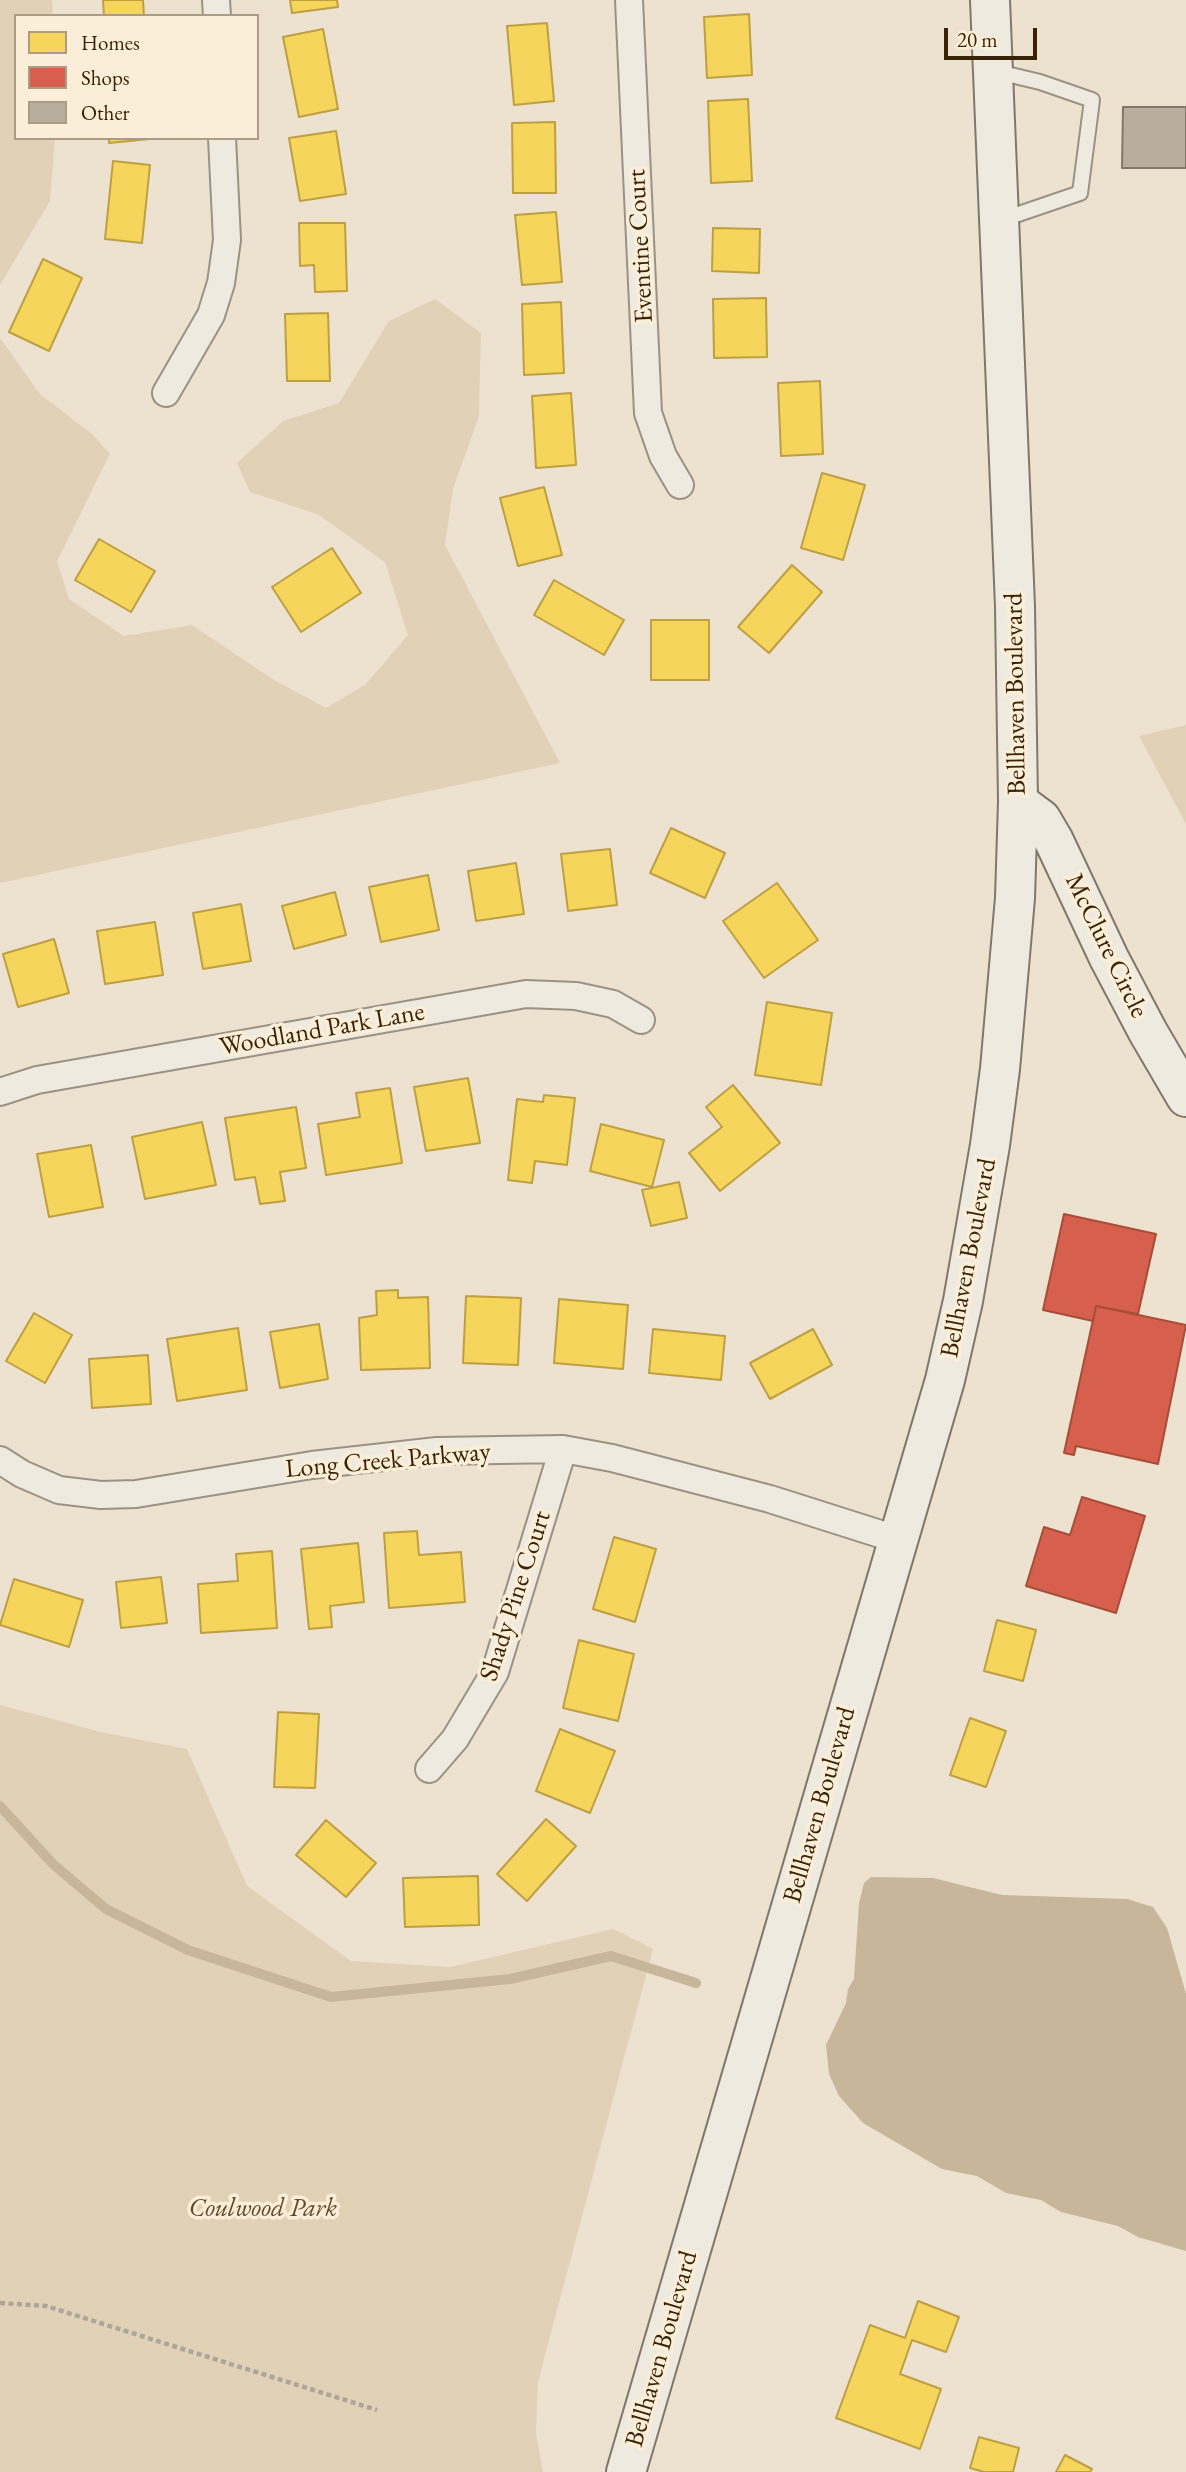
<!DOCTYPE html>
<html>
<head>
<meta charset="utf-8">
<style>
	body { margin:0 }
	#map { position:relative; width:1186px; height:2472px; overflow:hidden; background:#ece2cf; font-family:"EB Garamond",serif }
	canvas { display:block }
	.legend { position:absolute; left:14px; top:14px; width:245px; height:126px; box-sizing:border-box; background:#faeed8; border:2px solid #ad9c84; margin:0; padding:9px 12px; list-style:none; font-size:21px; color:#3a2206 }
	.legend li { display:flex; align-items:center; gap:14px; height:35px }
	.legend b { width:35px; border:2px solid #ad9c84 }
	.scale { position:absolute; left:944px; top:28px; width:93px; height:32px; box-sizing:border-box; border:4px solid #3a2206; border-top:0; padding-left:9px; font-size:21px; line-height:24px; white-space:nowrap; color:#3a2206; -webkit-text-stroke:5px #faeed8; paint-order:stroke }
</style>
</head>
<body>
<div id="map">
<canvas width="1186" height="2472"></canvas>
<ul class="legend">
<li><b style="height:19px;background:#f6d55c"></b>Homes</li>
<li><b style="height:19px;background:#d6604d"></b>Shops</li>
<li><b style="height:19px;background:#b7aea0"></b>Other</li>
</ul>
<div class="scale">20 m</div>
</div>
<script>
const ctx = document.querySelector('canvas').getContext('2d');
ctx.lineJoin = 'round';
function fillPath(path, color) {
  ctx.fillStyle = color;
  ctx.fill(path, 'evenodd');
}
function poly(rows) {
  const path = new Path2D();
  for (const r of rows) {
    path.moveTo(r[0], r[1]);
    for (let i = 2; i < r.length; i += 2) path.lineTo(r[i], r[i + 1]);
  }
  return path;
}
function stroke(path, color, width, dash) {
  ctx.strokeStyle = color;
  ctx.lineWidth = width;
  ctx.lineCap = dash ? 'butt' : 'round';
  ctx.setLineDash(dash || []);
  ctx.stroke(path);
}
function drawText(font, color, halo, rows, align = 'center') {
  ctx.font = font + ' "EB Garamond",serif';
  ctx.lineWidth = 7;
  ctx.setLineDash([]);
  ctx.textBaseline = 'middle';
  ctx.strokeStyle = halo;
  ctx.fillStyle = color;
  for (const [text, x, y, turn = 0] of rows) {
    ctx.save();
    ctx.translate(x, y);
    ctx.rotate((+turn || 0) * Math.PI / 180);
    ctx.textAlign = isNaN(turn) ? turn : align;
    if (halo) ctx.strokeText(text, 0, 0);
    ctx.fillText(text, 0, 0);
    ctx.restore();
  }
}
fillPath(poly([
	[0,0,52,0,53,16,16,16,16,138,55,138,50,201,0,285],
	[435,299,481,333,479,416,453,489,445,545,560,763,0,883,0,338,40,394,92,434,110,454,57,561,69,599,124,636,192,625,274,680,326,708,365,685,408,635,385,562,319,515,250,492,237,463,283,421,339,403,389,321],
	[1186,725,1186,824,1139,736],
	[0,1705,101,1732,187,1749,247,1886,351,1961,450,1967,613,1929,653,1949,538,2382,536,2434,543,2472,0,2472]
]), '#e1d2b7');
fillPath(poly([
	[871,1877,933,1878,1002,1895,1127,1899,1153,1907,1167,1928,1186,1994,1186,2251,1138,2237,1118,2226,1061,2212,1041,2200,1006,2193,977,2176,942,2169,863,2123,839,2096,829,2074,826,2045,846,2003,848,1989,854,1979,859,1903,864,1883]
]), '#c7b69a');
const homes = poly([
	[103,0,143,0,144,16,104,16,103,0],
	[290,0,337,0,338,7,292,13,290,0],
	[749,14,752,75,707,78,704,17,749,14],
	[547,23,554,101,514,105,507,26,547,23],
	[323,29,338,109,299,117,283,37,323,29],
	[748,99,752,181,711,183,708,101,748,99],
	[555,122,556,193,513,193,512,123,555,122],
	[336,131,346,194,300,201,289,138,336,131],
	[109,138,149,138,149,139,109,143,109,138],
	[113,161,150,165,142,243,105,239,113,161],
	[556,212,562,282,522,285,515,215,556,212],
	[299,223,345,223,347,291,315,292,314,265,300,266,299,223],
	[713,228,760,229,759,273,712,271,713,228],
	[43,259,82,278,49,351,9,332,43,259],
	[766,298,767,357,714,358,713,299,766,298],
	[561,302,564,373,524,375,522,304,561,302],
	[328,313,330,381,287,381,285,314,328,313],
	[820,381,823,454,781,456,778,383,820,381],
	[571,393,576,465,536,468,532,396,571,393],
	[822,473,865,485,843,560,801,548,822,473],
	[544,487,562,555,518,566,500,498,544,487],
	[99,539,155,571,131,612,75,580,99,539],
	[332,548,361,593,301,632,272,587,332,548],
	[792,565,822,592,769,653,738,627,792,565],
	[554,580,624,620,604,655,534,615,554,580],
	[651,620,709,620,709,680,651,680,651,620],
	[671,828,725,853,705,898,650,873,671,828],
	[610,849,617,905,568,911,561,854,610,849],
	[516,863,524,914,476,921,468,871,516,863],
	[428,875,439,930,381,942,369,887,428,875],
	[777,883,818,940,764,978,723,921,777,883],
	[335,892,346,935,294,949,282,906,335,892],
	[241,904,251,961,203,969,193,913,241,904],
	[155,922,163,975,105,984,97,931,155,922],
	[54,939,69,993,18,1007,3,954,54,939],
	[767,1002,832,1013,821,1085,755,1075,767,1002],
	[468,1078,480,1143,426,1151,414,1087,468,1078],
	[733,1085,780,1143,720,1191,689,1153,722,1127,706,1107,733,1085],
	[390,1088,402,1163,326,1175,318,1124,360,1117,356,1093,390,1088],
	[544,1095,575,1098,567,1165,535,1161,532,1183,508,1180,517,1099,543,1102,544,1095],
	[296,1107,306,1168,280,1172,285,1201,260,1204,255,1177,235,1180,225,1118,296,1107],
	[202,1122,216,1185,145,1199,132,1137,202,1122],
	[601,1124,664,1140,652,1187,590,1171,601,1124],
	[91,1145,103,1207,49,1217,37,1154,91,1145],
	[679,1182,687,1218,651,1226,642,1190,679,1182],
	[398,1290,398,1298,428,1297,430,1368,361,1370,359,1318,377,1315,376,1291,398,1290],
	[466,1296,521,1298,518,1365,463,1363,466,1296],
	[559,1299,628,1305,623,1369,554,1363,559,1299],
	[34,1313,72,1335,45,1383,6,1361,34,1313],
	[319,1324,328,1379,280,1388,270,1332,319,1324],
	[238,1328,247,1390,177,1401,167,1339,238,1328],
	[653,1329,725,1336,721,1380,649,1373,653,1329],
	[813,1329,832,1365,770,1399,750,1363,813,1329],
	[148,1355,151,1404,92,1408,89,1359,148,1355],
	[417,1531,419,1555,461,1552,465,1602,389,1608,384,1533,417,1531],
	[614,1537,656,1549,635,1622,593,1609,614,1537],
	[358,1543,364,1602,330,1606,332,1627,309,1629,301,1549,358,1543],
	[272,1551,277,1628,201,1633,198,1584,238,1581,236,1554,272,1551],
	[161,1577,167,1623,121,1628,116,1582,161,1577],
	[14,1579,83,1600,69,1647,0,1625,14,1579],
	[997,1620,1036,1630,1023,1681,984,1671,997,1620],
	[579,1640,634,1654,618,1721,563,1708,579,1640],
	[278,1712,319,1714,315,1788,274,1787,278,1712],
	[970,1718,1006,1731,986,1787,950,1775,970,1718],
	[560,1729,615,1751,590,1813,536,1791,560,1729],
	[546,1819,576,1846,527,1901,497,1874,546,1819],
	[326,1820,376,1863,346,1897,296,1855,326,1820],
	[478,1876,479,1925,405,1927,403,1878,478,1876],
	[918,2301,959,2317,946,2352,912,2340,900,2374,941,2389,920,2449,836,2418,870,2325,905,2338,918,2301],
	[979,2437,1019,2448,1013,2472,984,2472,970,2468,979,2437],
	[1065,2455,1092,2469,1090,2472,1056,2472,1065,2455]
]);
fillPath(homes, '#f6d55c');
stroke(homes, '#be9f42', 2);
const shops = poly([
	[1064,1214,1156,1234,1138,1314,1096,1306,1093,1321,1043,1310,1064,1214],
	[1096,1306,1186,1325,1158,1464,1076,1446,1074,1455,1064,1453,1096,1306],
	[1082,1497,1145,1516,1116,1613,1026,1586,1044,1527,1070,1535,1082,1497]
]);
fillPath(shops, '#d6604d');
stroke(shops, '#a74d38', 2);
stroke(poly([
	[0,1806,53,1864,106,1909,188,1950,331,1997,510,1979,611,1956,696,1983]
]), '#c7b69a', 10);
const building = poly([
	[1123,107,1186,107,1186,168,1122,168,1123,107]
]);
fillPath(building, '#b7aea0');
stroke(building, '#81786a', 2);
const lane = poly([
	[994,71,1040,82,1092,100,1080,193,1001,220]
]);
const street = poly([
	[216,0,217,16],
	[629,0,648,413,663,456,680,485],
	[166,393,211,315,221,283,227,240,222,138],
	[0,1092,37,1080,526,994,576,996,613,1004,641,1020],
	[0,1460,22,1474,59,1490,101,1495,136,1494,312,1465,437,1451,563,1449,612,1458,770,1499,899,1540],
	[429,1769,455,1739,495,1672,563,1449]
]);
const secondary = poly([
	[1018,802,1041,819,1054,841,1109,958,1148,1032,1186,1097],
	[626,2472,945,1380,963,1301,990,1145,1000,1069,1015,898,1018,802,1015,606,990,0]
]);
stroke(lane, '#9b9284', 18);
stroke(street, '#9b9284', 30);
stroke(secondary, '#81786a', 42);
stroke(poly([
	[0,2303,46,2306,377,2410]
]), '#aba59a', 4.5, [5, 3.5]);
stroke(lane, '#efeae0', 14);
stroke(street, '#efeae0', 26);
stroke(secondary, '#efeae0', 38);
drawText('26px', '#3a2206', '#faeed8', [
	["Eventine Court",641,246,-93],
	["Bellhaven Boulevard",1016,694,-91],
	["McClure Circle",1106,946,64],
	["Woodland Park Lane",322,1030,-10],
	["Bellhaven Boulevard",969,1258,-79],
	["Long Creek Parkway",388,1461,-5],
	["Shady Pine Court",516,1596,-72],
	["Bellhaven Boulevard",820,1805,-74],
	["Bellhaven Boulevard",662,2349,-74]
]);
drawText('italic 26px', '#624a2d', '#faeed8', [
	["Coulwood Park",263,2209]
]);
</script>
</body>
</html>
